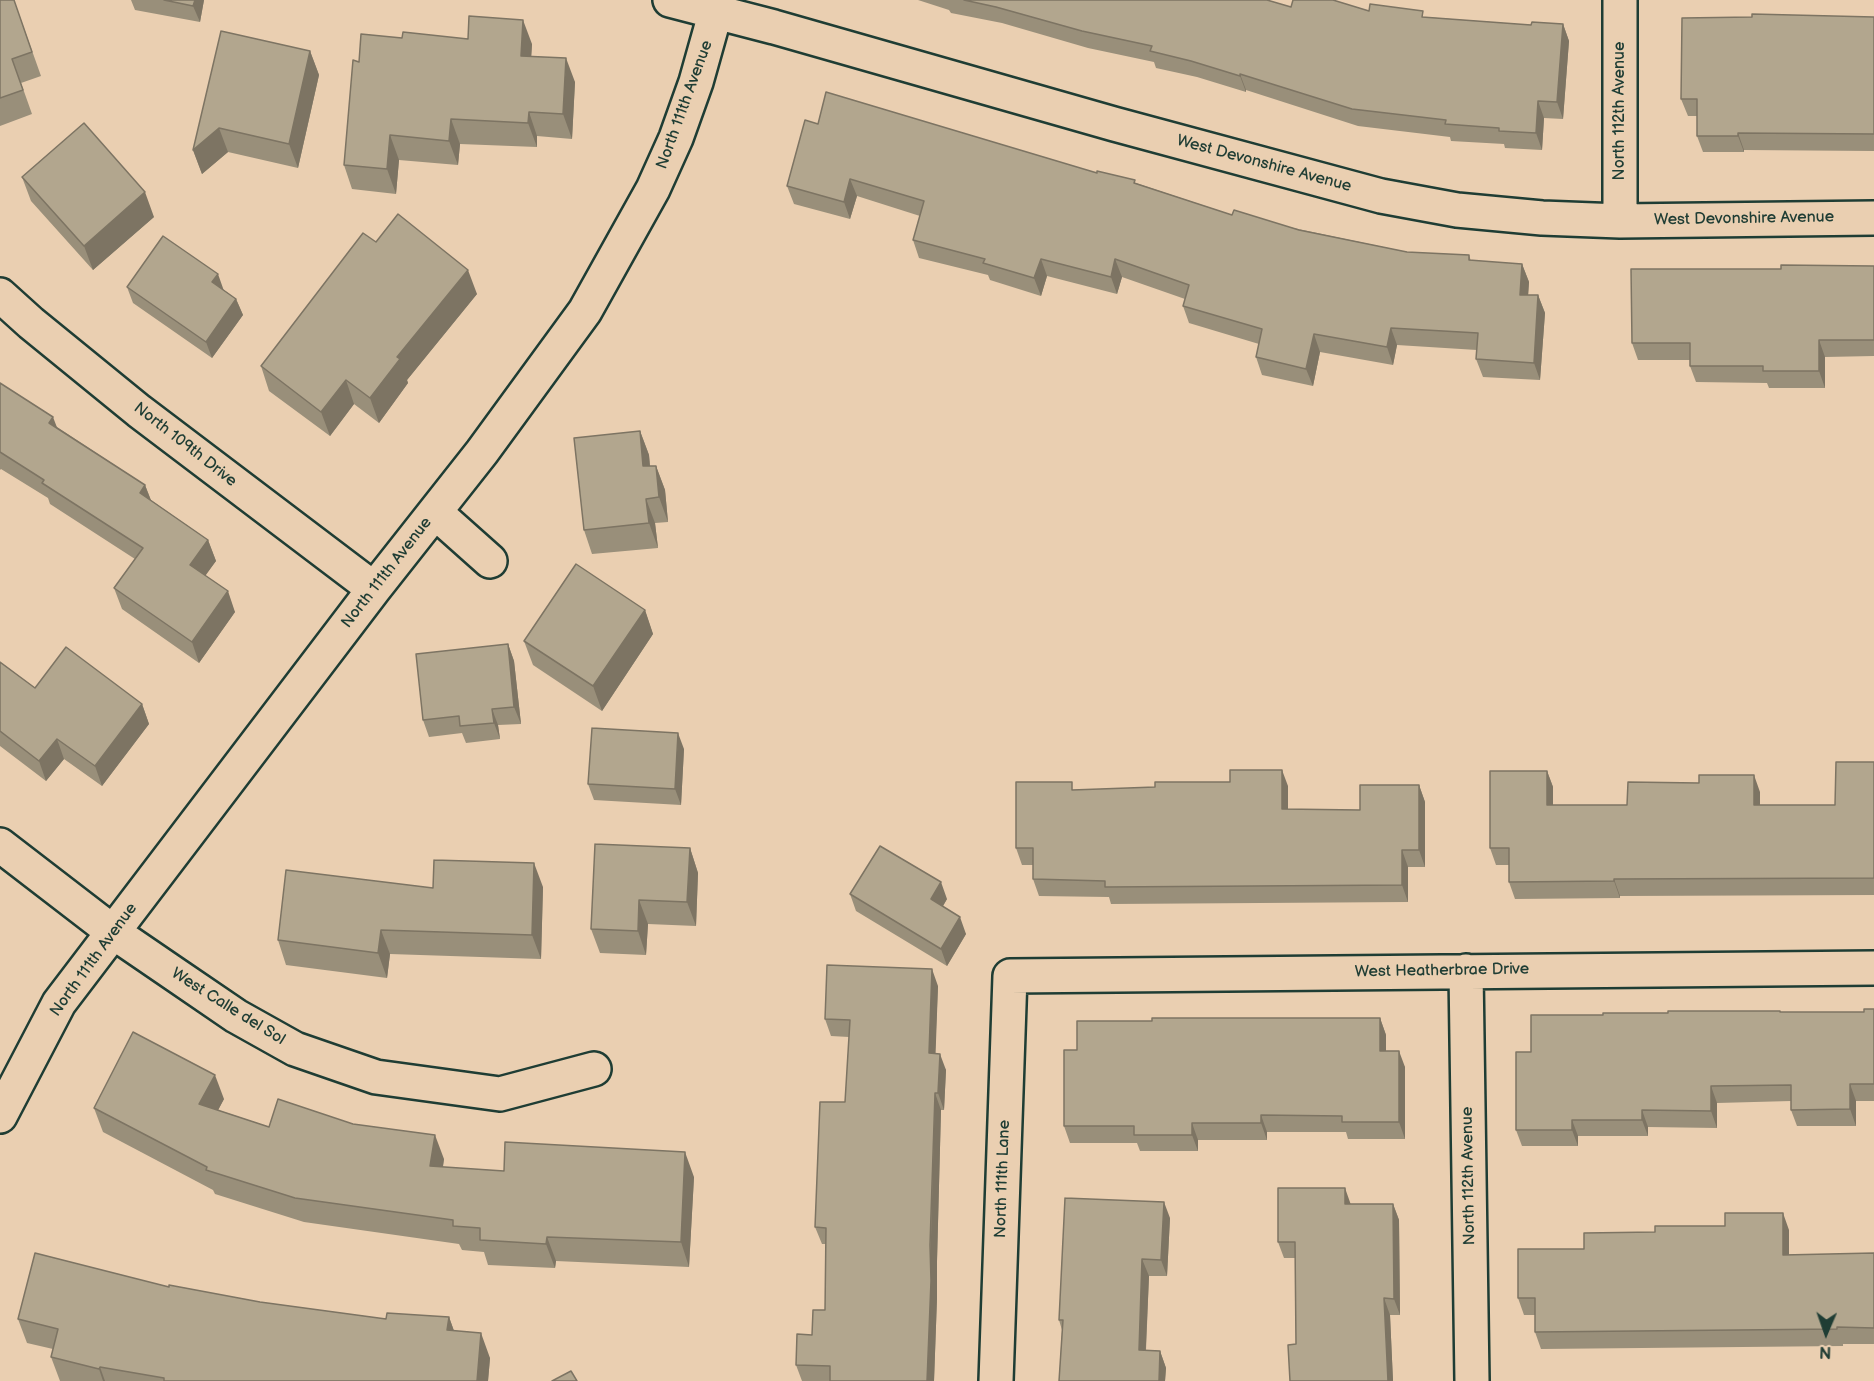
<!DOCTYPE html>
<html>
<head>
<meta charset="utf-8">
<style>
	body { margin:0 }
	#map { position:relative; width:1874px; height:1381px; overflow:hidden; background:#eacfb1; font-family:"Balsamiq Sans",sans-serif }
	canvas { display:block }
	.north { position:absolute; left:1796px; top:1303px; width:60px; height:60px; -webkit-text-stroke:4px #eacfb1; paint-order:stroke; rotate:182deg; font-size:16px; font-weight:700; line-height:24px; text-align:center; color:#1f3d34 }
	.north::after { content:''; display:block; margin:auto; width:21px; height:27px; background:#1f3d34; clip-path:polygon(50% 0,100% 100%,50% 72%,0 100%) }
</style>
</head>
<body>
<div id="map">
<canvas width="1874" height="1381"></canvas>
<div class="north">N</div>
</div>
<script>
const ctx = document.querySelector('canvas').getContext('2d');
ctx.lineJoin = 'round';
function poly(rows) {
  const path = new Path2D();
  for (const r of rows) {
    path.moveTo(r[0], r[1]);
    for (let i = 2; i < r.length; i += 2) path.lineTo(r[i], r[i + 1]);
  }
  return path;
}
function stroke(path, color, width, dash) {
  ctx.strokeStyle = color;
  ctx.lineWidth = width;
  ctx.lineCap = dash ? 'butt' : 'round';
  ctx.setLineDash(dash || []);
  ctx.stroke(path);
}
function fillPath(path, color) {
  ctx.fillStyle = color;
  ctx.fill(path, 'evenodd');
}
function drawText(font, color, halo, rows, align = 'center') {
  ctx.font = font + ' "Balsamiq Sans",sans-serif';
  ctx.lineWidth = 5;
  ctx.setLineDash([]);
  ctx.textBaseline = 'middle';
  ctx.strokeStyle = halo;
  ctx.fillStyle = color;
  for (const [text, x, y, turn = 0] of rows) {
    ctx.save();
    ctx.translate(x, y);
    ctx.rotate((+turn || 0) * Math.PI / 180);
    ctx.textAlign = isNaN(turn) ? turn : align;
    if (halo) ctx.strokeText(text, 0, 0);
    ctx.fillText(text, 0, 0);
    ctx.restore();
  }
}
const minor = poly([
	[670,0,774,27,1114,124,1381,196,1457,210,1542,218,1620,221,1874,218],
	[1620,0,1620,221],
	[0,295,31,323,139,411,374,589],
	[435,512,490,561],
	[0,845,113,932,173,973,236,1016,295,1049,376,1077,500,1094,594,1069],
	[1466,971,1472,1381],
	[0,1116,59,1003,374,589,482,452,585,311,653,189,676,138,696,82,719,0],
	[996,1381,1010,976,1874,968]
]);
stroke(minor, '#1f3d34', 38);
stroke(minor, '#eacfb1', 33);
fillPath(poly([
	[0,0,14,0,41,76,21,83,32,114,0,126],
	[131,0,204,0,200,22,135,10],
	[918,0,1267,0,1291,7,1369,11,1425,17,1531,25,1563,24,1569,41,1563,119,1544,118,1542,150,1505,148,1504,144,1451,141,1450,137,1358,126,1246,90,1246,92,1197,77,1156,68,1154,62,1088,48,1002,23,951,13,949,10],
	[1874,17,1874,151,1744,150,1744,152,1703,152,1697,136,1697,116,1688,116,1681,99],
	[402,38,468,39,532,44,531,56,575,82,572,139,537,136,537,147,460,144,458,165,399,160,396,194,352,189,344,165,359,62],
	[310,51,319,75,298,168,228,152,202,174,193,150],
	[818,124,1097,173,1136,183,1232,215,1407,252,1469,255,1471,261,1522,264,1529,282,1528,295,1538,295,1545,313,1540,380,1483,377,1476,359,1477,350,1397,345,1393,365,1320,352,1313,386,1262,375,1256,357,1259,344,1189,323,1183,306,1185,299,1122,277,1117,294,1047,276,1041,296,990,280,988,275,919,258,913,240,920,216,857,196,850,219,794,204,787,186],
	[22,177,154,217,93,270,31,201],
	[376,242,477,294,407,380,408,383,379,423,354,404,330,436,269,391,261,366],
	[1874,266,1874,356,1825,357,1825,388,1769,388,1767,383,1696,382,1690,366,1690,360,1638,360,1632,343,1781,269],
	[127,287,224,290,236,299,243,315,212,358,133,303],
	[0,383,57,427,145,485,151,500,208,540,216,561,205,575,235,612,199,663,122,609,114,588,135,559,50,504,48,498,1,469,0,470],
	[640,431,649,455,650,466,656,466,665,490,668,522,655,523,658,548,592,554,584,530],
	[645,610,653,634,602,711,533,665,524,641],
	[508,644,514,661,521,724,498,725,500,739,466,743,462,733,429,737,423,720],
	[0,662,35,688,142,704,149,724,102,786,64,759,46,781,0,746],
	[684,749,681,805,594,800,588,784],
	[1874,762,1874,895,1620,896,1620,898,1515,899,1509,882,1509,865,1496,865,1490,848,1547,771,1553,787,1553,805,1627,805,1760,792,1760,805,1835,805],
	[1419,785,1425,802,1425,867,1408,867,1408,902,1111,904,1109,897,1039,896,1033,879,1033,865,1022,865,1016,848,1074,790,1288,786,1288,809,1360,810],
	[690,848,698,873,696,926,648,924,646,955,600,953,591,929],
	[543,887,541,959,390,954,387,978,286,965,278,940],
	[850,894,947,899,943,906,966,934,947,966,856,911],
	[938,986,935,1053,946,1070,944,1110,941,1110,937,1261,937,1298,934,1381,802,1381,796,1365,825,1310,826,1244,822,1244,815,1227,845,1102,849,1037,831,1036,825,1019],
	[1874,1009,1874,1101,1856,1101,1856,1126,1797,1126,1791,1110,1791,1101,1717,1103,1717,1128,1648,1127,1648,1136,1578,1136,1578,1146,1522,1146,1516,1130,1531,1052,1603,1015,1780,1011,1781,1012,1864,1012],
	[1380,1018,1386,1035,1386,1051,1405,1067,1405,1139,1348,1139,1346,1132,1267,1132,1267,1140,1198,1140,1198,1151,1140,1151,1137,1143,1070,1143,1064,1126,1077,1050,1152,1021],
	[224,1099,218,1110,269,1127,444,1159,443,1167,504,1171,694,1177,689,1267,556,1261,555,1268,488,1265,484,1252,462,1250,459,1244,304,1222,215,1194,213,1190,103,1132,94,1108],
	[1351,1204,1393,1204,1399,1220,1400,1315,1390,1315,1393,1381,1290,1381,1296,1344,1295,1258,1284,1258,1278,1242],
	[1170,1218,1167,1276,1149,1276,1146,1350,1160,1351,1166,1368,1165,1381,1059,1381,1062,1330,1059,1320],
	[1725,1226,1789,1230,1789,1255,1874,1253,1874,1344,1843,1344,1843,1346,1541,1349,1535,1332,1535,1315,1524,1315,1518,1298,1584,1249,1655,1232],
	[169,1287,260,1302,386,1319,449,1317,454,1331,490,1358,488,1381,60,1381,51,1357,53,1349,27,1343,18,1319]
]), '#998f7a');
fillPath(poly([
	[195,0,204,0,200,22,193,6],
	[523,20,532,44,530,80,521,56],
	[1563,24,1569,41,1563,119,1557,102],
	[310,51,319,75,298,168,289,144],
	[566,58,575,82,572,139,563,114],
	[1240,74,1246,90,1246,92,1240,76],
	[1538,101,1544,118,1542,150,1536,133],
	[529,112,537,136,537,147,528,123],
	[451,119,460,144,458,165,449,141],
	[219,128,228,152,202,174,193,150],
	[1738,133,1744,150,1744,152,1738,136],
	[390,135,399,160,396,194,387,169],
	[850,179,857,196,850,219,844,202],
	[145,192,154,217,93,270,84,246],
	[1041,259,1047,276,1041,296,1034,278],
	[1115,259,1122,277,1117,294,1111,277],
	[1522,264,1529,282,1527,312,1520,295],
	[468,270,477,294,407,380,408,383,379,423,370,398,397,357],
	[218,274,224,291,212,282],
	[1538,295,1545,313,1540,380,1534,363],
	[236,299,243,315,212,358,206,342],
	[1391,328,1397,345,1393,365,1387,347],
	[1314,334,1320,352,1313,386,1306,369],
	[1819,340,1825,357,1825,388,1819,371],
	[346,380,354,404,330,436,321,412],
	[53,417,61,438,49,423],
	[640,431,649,455,652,491,643,466],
	[656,466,665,490,668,522,659,497],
	[145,485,153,506,140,493],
	[646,499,655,523,658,548,649,523],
	[208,540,216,561,198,586,190,565],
	[228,591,235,612,199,663,192,642],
	[645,610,653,634,602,711,593,686],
	[508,644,514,661,521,724,514,707],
	[142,704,149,724,102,786,95,766],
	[492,709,498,725,500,739,494,723],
	[678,733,684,749,681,805,675,789],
	[57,739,64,759,46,781,39,761],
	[1282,770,1288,786,1288,826,1282,809],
	[1547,771,1553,787,1553,821,1547,805],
	[1754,775,1760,792,1760,821,1754,805],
	[1419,785,1425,802,1425,867,1419,850],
	[690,848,698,873,696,926,687,902],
	[1402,850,1408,867,1408,902,1402,885],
	[534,863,543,887,541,959,532,935],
	[1614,879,1620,896,1620,898,1614,881],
	[941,882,947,899,937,916,931,899],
	[639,900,648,924,646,955,638,931],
	[960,917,966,934,947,966,941,949],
	[381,930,390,954,387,978,378,953],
	[932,969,938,986,935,1069,929,1053],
	[1380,1018,1386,1035,1386,1067,1380,1051],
	[1399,1051,1405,1067,1405,1139,1399,1122],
	[940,1054,946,1070,944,1110,938,1093],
	[215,1075,224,1099,208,1129,199,1104],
	[1850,1084,1856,1101,1856,1126,1850,1109],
	[1711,1086,1717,1103,1717,1128,1711,1111],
	[935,1093,941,1110,937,1261,937,1298,934,1381,927,1381],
	[1642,1110,1648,1127,1648,1136,1642,1120],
	[1261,1115,1267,1132,1267,1140,1261,1123],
	[1572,1120,1578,1136,1578,1146,1572,1130],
	[1192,1123,1198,1140,1198,1151,1192,1135],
	[435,1135,444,1159,439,1190,430,1166],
	[685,1152,694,1177,689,1267,681,1242],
	[1345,1188,1351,1205,1345,1204],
	[1164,1202,1170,1218,1167,1276,1161,1260],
	[1393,1204,1399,1220,1400,1315,1394,1299],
	[1783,1213,1789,1230,1789,1271,1783,1255],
	[547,1237,556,1261,555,1268,546,1244],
	[1142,1259,1149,1276,1145,1366,1139,1350],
	[1384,1298,1390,1315,1393,1381,1388,1381],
	[449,1317,458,1342,447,1330],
	[481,1333,490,1358,488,1381,477,1381],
	[1160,1351,1166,1368,1165,1381,1159,1381],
	[100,1367,105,1381,103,1381,99,1369]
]), '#7d7463');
const building = poly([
	[0,0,14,0,32,52,12,59,23,90,0,98,0,0],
	[164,0,195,0,193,6,164,0],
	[964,0,1267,0,1291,7,1293,0,1333,0,1369,11,1370,4,1423,11,1422,17,1531,25,1532,22,1563,24,1557,102,1538,101,1536,133,1499,131,1499,128,1445,124,1446,120,1352,109,1240,74,1240,76,1191,61,1150,51,1152,46,1082,31,996,7,964,0],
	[1752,14,1874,17,1874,134,1738,133,1738,136,1697,136,1697,99,1681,99,1682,18,1752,17,1752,14],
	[469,16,523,20,521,56,566,58,563,114,529,112,528,123,451,119,449,141,390,135,387,169,344,165,353,60,359,62,361,34,402,38,403,32,468,39,469,16],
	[221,31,310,51,289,144,219,128,193,150,221,31],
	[826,92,1097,173,1097,171,1135,180,1134,183,1232,215,1234,210,1299,230,1407,252,1469,255,1469,260,1522,264,1520,295,1538,295,1534,363,1476,359,1478,333,1391,328,1387,347,1314,334,1306,369,1256,357,1262,329,1183,306,1189,285,1115,259,1111,277,1041,259,1034,278,983,263,985,259,913,240,924,201,850,179,844,202,787,186,805,120,818,124,826,92],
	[84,123,145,192,84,246,22,177,84,123],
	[398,214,468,270,397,357,400,359,370,398,346,380,321,412,261,366,363,233,376,242,398,214],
	[163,236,218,274,212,282,236,299,206,342,127,287,163,236],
	[1781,265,1874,266,1874,340,1819,340,1819,371,1763,371,1763,366,1690,366,1690,343,1632,343,1631,269,1781,269,1781,265],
	[0,383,53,417,49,423,145,485,140,493,208,540,190,565,228,591,192,642,114,588,143,548,42,483,44,480,0,452,0,383],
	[640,431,643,466,656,466,659,497,646,499,649,523,584,530,574,438,640,431],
	[576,564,645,610,593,686,524,641,576,564],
	[508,644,514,707,492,709,494,723,460,726,459,716,423,720,416,654,508,644],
	[66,647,142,704,95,766,57,739,39,761,0,731,0,662,35,688,66,647],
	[592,728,678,733,675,789,588,784,592,728],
	[1836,762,1874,762,1874,878,1614,879,1614,881,1509,882,1509,848,1490,848,1490,771,1547,771,1547,805,1627,805,1628,782,1699,783,1699,775,1754,775,1754,805,1835,805,1836,762],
	[1230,770,1282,770,1282,809,1360,810,1360,785,1419,785,1419,850,1402,850,1402,885,1105,887,1105,881,1033,879,1033,848,1016,848,1016,782,1072,782,1072,790,1155,787,1155,782,1230,782,1230,770],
	[595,844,690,848,687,902,639,900,638,931,591,929,595,844],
	[880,846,941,882,931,899,960,917,941,949,850,894,880,846],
	[434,860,534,863,532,935,381,930,378,953,278,940,286,870,433,888,434,860],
	[827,965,932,969,929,1053,940,1054,938,1093,935,1093,930,1245,931,1281,927,1381,830,1381,830,1366,796,1365,797,1334,812,1335,813,1310,825,1310,826,1228,815,1227,820,1102,845,1102,850,1020,825,1019,827,965],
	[1864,1009,1874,1009,1874,1084,1850,1084,1850,1109,1791,1110,1791,1085,1711,1086,1711,1111,1642,1110,1642,1120,1572,1120,1572,1130,1516,1130,1516,1052,1531,1052,1531,1015,1603,1015,1603,1013,1668,1013,1668,1011,1780,1011,1780,1012,1864,1012,1864,1009],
	[1152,1018,1380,1018,1380,1051,1399,1051,1399,1122,1342,1122,1342,1116,1261,1115,1261,1123,1192,1123,1192,1135,1134,1135,1134,1126,1064,1126,1064,1050,1077,1050,1077,1021,1152,1021,1152,1018],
	[133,1032,215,1075,199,1104,269,1127,278,1099,353,1124,435,1135,430,1166,504,1171,505,1142,685,1152,681,1242,547,1237,546,1244,480,1240,480,1228,453,1226,453,1220,295,1198,206,1170,207,1167,94,1108,133,1032],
	[1278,1188,1345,1188,1345,1204,1393,1204,1394,1299,1384,1298,1388,1381,1290,1381,1288,1345,1296,1344,1295,1242,1278,1242,1278,1188],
	[1065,1198,1164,1202,1161,1260,1142,1259,1139,1350,1160,1351,1159,1381,1059,1381,1063,1320,1059,1320,1065,1198],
	[1725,1213,1783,1213,1783,1255,1874,1253,1874,1328,1837,1327,1837,1329,1535,1332,1535,1298,1518,1298,1518,1249,1584,1249,1584,1233,1655,1232,1655,1226,1725,1226,1725,1213],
	[35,1253,169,1287,169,1285,260,1302,386,1319,387,1313,449,1317,447,1330,481,1333,477,1381,164,1381,164,1378,100,1367,99,1369,51,1357,58,1329,18,1319,35,1253],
	[571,1371,577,1381,552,1381,571,1371]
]);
fillPath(building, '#b2a68e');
stroke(building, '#7d7463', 1.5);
drawText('16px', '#1f3d34', '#eacfb1', [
	["North 111th Avenue",685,105,-70],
	["North 112th Avenue",1620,111,-90],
	["West Devonshire Avenue",1264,164,15],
	["West Devonshire Avenue",1744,219,-1],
	["North 109th Drive",185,445,38],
	["North 111th Avenue",387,573,-52],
	["North 111th Avenue",94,960,-54],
	["West Heatherbrae Drive",1442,971,-1],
	["West Calle del Sol",228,1007,32],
	["North 112th Avenue",1469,1176,-91],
	["North 111th Lane",1003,1179,-88]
]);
</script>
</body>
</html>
